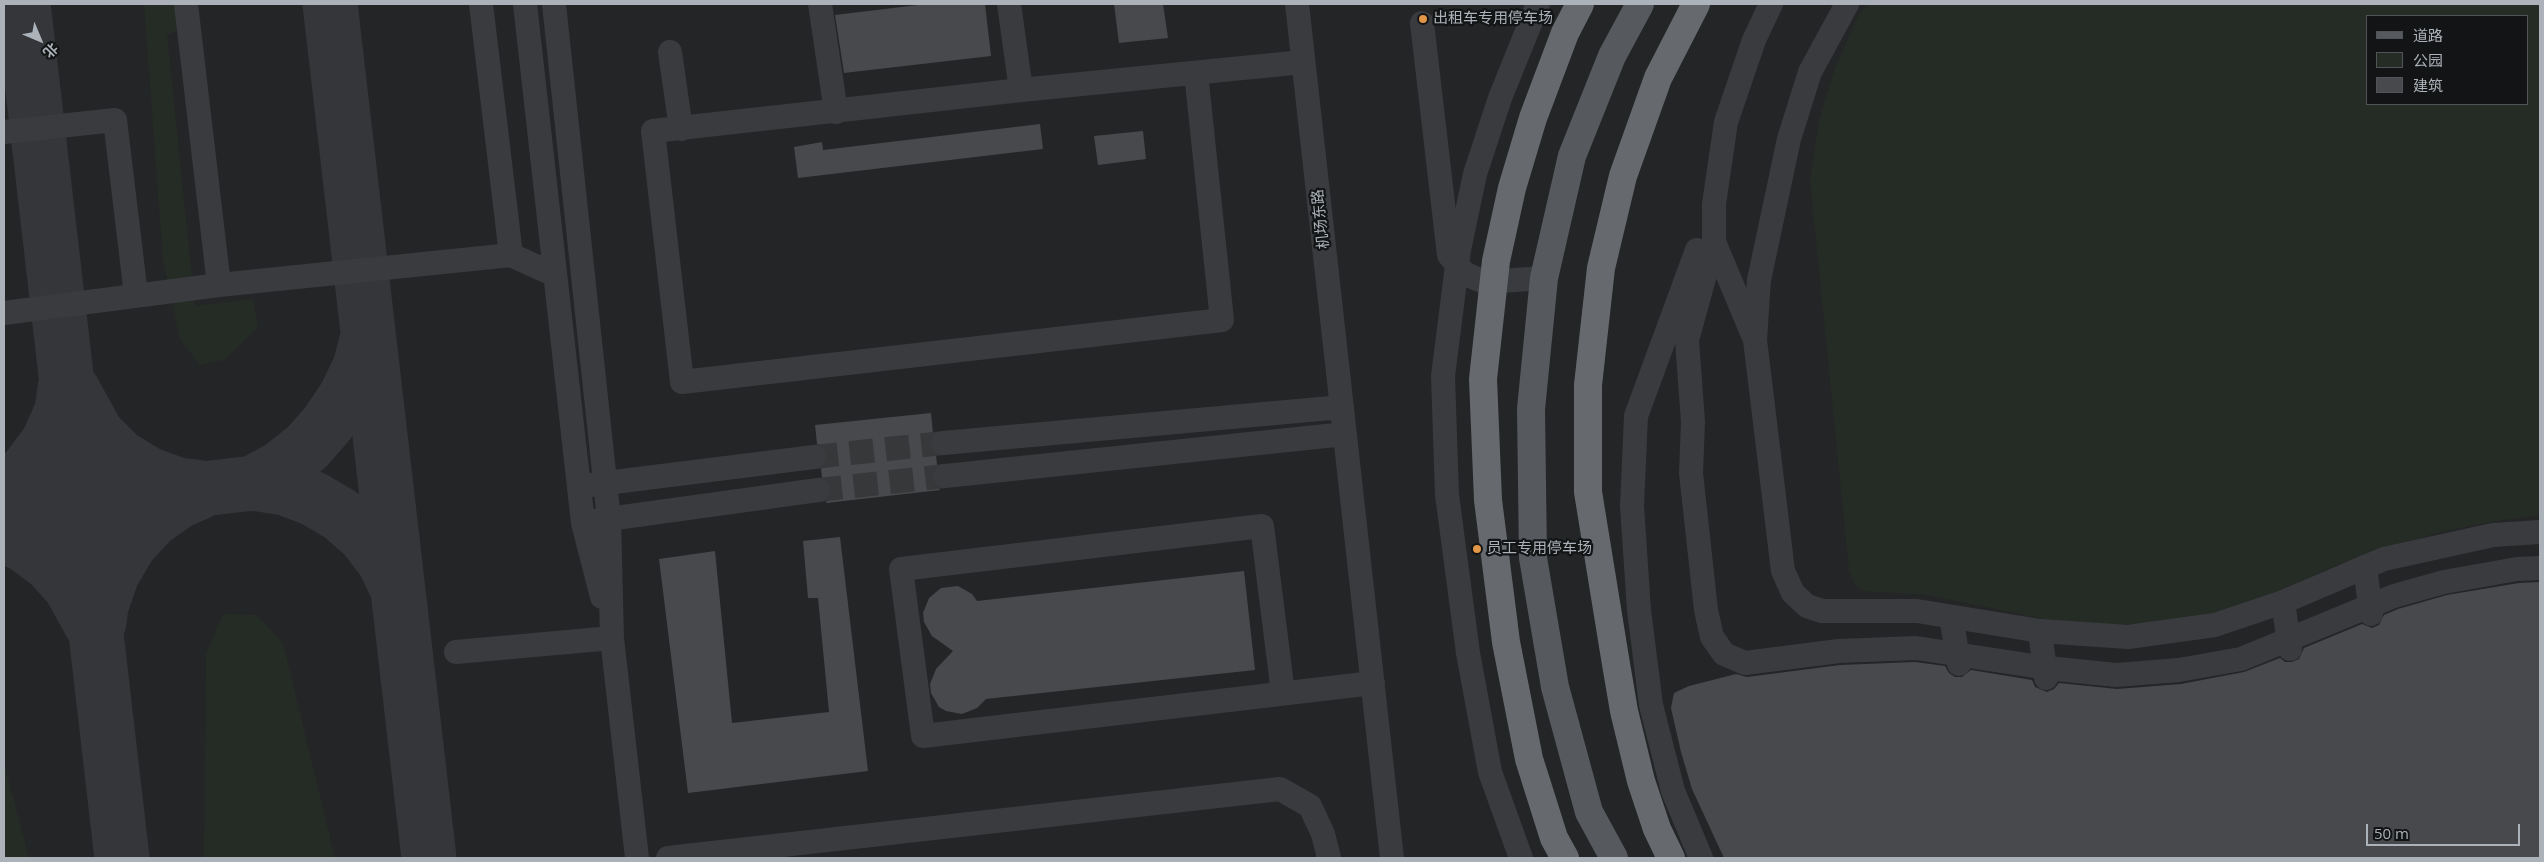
<!DOCTYPE html>
<html>
<head>
<meta charset="utf-8">
<style>
	body { margin:0 }
	#map { position:relative; width:2544px; height:862px; overflow:hidden; background:#18191a; font-family:"Open Sans","Noto Sans SC",sans-serif }
	canvas { display:block }
	.frame { position:absolute; inset:0; border:5px solid #acb2b9; pointer-events:none }
	.legend { position:absolute; left:2366px; top:15px; width:162px; height:90px; box-sizing:border-box; background:#131415; border:1px solid #505357; margin:0; padding:6px 9px; list-style:none; font-size:15px; color:#acb2b9 }
	.legend li { display:flex; align-items:center; gap:10px; height:25px }
	.legend b { width:25px; border:1px solid #505357 }
	.north { position:absolute; left:15px; top:15px; width:50px; height:50px; -webkit-text-stroke:4px #131415; paint-order:stroke; rotate:135deg; font-size:14px; font-weight:700; line-height:20px; text-align:center; color:#acb2b9 }
	.north::after { content:''; display:block; margin:auto; width:18px; height:22px; background:#acb2b9; clip-path:polygon(50% 0,100% 100%,50% 72%,0 100%) }
	.scale { position:absolute; left:2366px; top:824px; width:154px; height:22px; box-sizing:border-box; border:2px solid #acb2b9; border-top:0; padding-left:6px; font-size:15px; line-height:18px; white-space:nowrap; color:#acb2b9; -webkit-text-stroke:4px #131415; paint-order:stroke }
</style>
</head>
<body>
<div id="map">
<canvas width="2544" height="862"></canvas>
<div class="frame"></div>
<ul class="legend">
<li><b style="height:6px;background:#56595e"></b>道路</li>
<li><b style="height:14px;background:#252c25"></b>公园</li>
<li><b style="height:14px;background:#47494d"></b>建筑</li>
</ul>
<div class="north">北</div>
<div class="scale">50 m</div>
</div>
<script>
const ctx = document.querySelector('canvas').getContext('2d');
ctx.lineJoin = 'round';
function fillPath(path, color) {
  ctx.fillStyle = color;
  ctx.fill(path, 'evenodd');
}
function poly(rows) {
  const path = new Path2D();
  for (const r of rows) {
    path.moveTo(r[0], r[1]);
    for (let i = 2; i < r.length; i += 2) path.lineTo(r[i], r[i + 1]);
  }
  return path;
}
function stroke(path, color, width, dash) {
  ctx.strokeStyle = color;
  ctx.lineWidth = width;
  ctx.lineCap = dash ? 'butt' : 'round';
  ctx.setLineDash(dash || []);
  ctx.stroke(path);
}
function drawText(font, color, halo, rows, align = 'center') {
  ctx.font = font + ' "Open Sans","Noto Sans SC",sans-serif';
  ctx.lineWidth = 4.5;
  ctx.setLineDash([]);
  ctx.textBaseline = 'middle';
  ctx.strokeStyle = halo;
  ctx.fillStyle = color;
  for (const [text, x, y, turn = 0] of rows) {
    ctx.save();
    ctx.translate(x, y);
    ctx.rotate((+turn || 0) * Math.PI / 180);
    ctx.textAlign = isNaN(turn) ? turn : align;
    if (halo) ctx.strokeText(text, 0, 0);
    ctx.fillText(text, 0, 0);
    ctx.restore();
  }
}
fillPath(poly([
	[4,4,2540,4,2540,858,4,858],
	[2368,16,2528,16,2528,104,2368,104]
]), '#242527');
fillPath(poly([
	[144,4,179,4,182,28,167,35,195,306,253,299,258,328,224,360,200,365,180,340,163,260],
	[1867,4,2540,4,2540,515,2490,522,2440,532,2338,565,2262,598,2219,613,2172,620,2117,625,2058,622,1928,595,1863,591,1855,585,1849,571,1810,181,1819,120,1835,68,1858,16],
	[2368,16,2528,16,2528,104,2368,104],
	[223,614,257,615,283,643,335,858,204,858,206,653],
	[4,763,29,858,4,858]
]), '#252c25');
stroke(poly([
	[23,4,122,858],
	[330,4,429,858],
	[72,389,97,434,120,457,148,474,178,485,196,487],
	[253,483,282,467,307,447,328,423,346,396,360,367,367,340],
	[4,492,28,469,48,442,62,411,65,388],
	[4,513,253,483,285,488,314,499,341,515,365,536,384,561,395,584],
	[4,535,26,546,50,564,70,586,91,624],
	[99,622,101,606,112,574,129,545,152,520,179,501,198,493]
]), '#343639', 55);
fillPath(poly([
	[926,4,985,4,991,56,844,73,835,15],
	[1114,4,1163,4,1168,38,1119,43],
	[1040,124,1043,149,798,178,794,147,822,142,823,150],
	[1143,131,1146,159,1098,165,1094,136],
	[931,413,933,434,929,445,936,454,937,465,932,471,931,478,940,490,826,503,831,488,828,481,822,477,821,469,826,463,828,455,825,448,817,444,815,425],
	[840,537,868,771,688,793,659,559,715,551,732,723,829,712,818,598,808,598,803,541],
	[1244,571,1255,670,986,699,977,708,962,714,946,711,939,707,931,693,930,684,936,669,953,651,932,636,924,622,923,613,929,598,941,588,958,586,972,594,977,601],
	[2540,582,2540,858,1724,858,1692,789,1681,752,1671,708,1674,693,1689,686,1736,674,1747,677,1840,665,1915,662,1945,666,1949,673,1955,677,1962,677,1971,670,2032,680,2035,687,2047,692,2054,689,2059,683,2117,689,2181,684,2244,672,2280,658,2285,662,2292,662,2299,659,2304,648,2362,624,2372,628,2379,625,2384,615,2398,609,2447,595,2519,583]
]), '#47494d');
stroke(poly([
	[814,457,943,443],
	[818,490,945,476]
]), '#36383a', 24, [24, 12]);
stroke(poly([
	[186,4,219,285,511,255],
	[481,4,511,255,555,275],
	[525,4,583,523,602,597],
	[554,4,609,519,612,638,637,858],
	[820,4,836,112],
	[1009,4,1021,90],
	[1297,4,1392,858],
	[1771,4,1754,40,1726,122,1714,204,1714,242,1687,340,1693,422,1691,473,1706,610,1712,637,1724,654,1745,663,1839,651,1916,648,2047,668,2116,675,2179,670,2241,659,2394,596,2444,582,2517,569,2540,568],
	[1847,4,1810,72,1789,139,1759,280,1755,340,1783,571,1793,593,1807,606,1822,611,1917,611,2040,631,2128,637,2215,625,2283,602,2384,559,2493,535,2540,532],
	[1422,23,1449,255,1465,274,1485,282,1544,278],
	[670,52,681,129],
	[1196,73,1222,320,682,382,653,131,1021,90,1303,62],
	[4,132,115,120,136,295],
	[1714,242,1753,335],
	[1697,250,1636,416,1632,506,1639,610,1651,705,1673,791,1701,858],
	[4,313,219,285],
	[943,443,1342,407],
	[945,476,1345,434],
	[590,485,814,457],
	[594,521,818,490],
	[456,652,612,638],
	[1283,693,1262,526,901,569,923,736,1373,683],
	[668,858,1280,789,1310,806,1323,834,1329,858]
]), '#3a3b3f', 24);
stroke(poly([
	[1614,858,1589,812,1555,687,1533,558,1531,409,1544,278,1572,156,1612,56,1640,4]
]), '#56595e', 28);
stroke(poly([
	[1671,858,1657,829,1641,781,1624,711,1615,658,1588,492,1588,385,1601,268,1623,176,1658,78,1696,4]
]), '#666a6f', 28);
stroke(poly([
	[2365,567,2371,614],
	[2283,602,2290,649],
	[1951,617,1959,664],
	[2040,631,2046,678],
	[1521,858,1490,772,1468,653,1447,495,1443,376,1459,250,1475,174,1500,98,1538,4]
]), '#3a3b3f', 24);
stroke(poly([
	[1565,858,1554,838,1529,759,1506,642,1488,500,1483,379,1496,261,1512,188,1533,118,1565,33,1580,4]
]), '#666a6f', 28);
for (const [x, y, r, color] of [
	[1423,19,5,"#e29748"],
	[1477,549,5,"#e29748"]
]) {
  const dot = new Path2D();
  dot.arc(x, y, r, 0, 2 * Math.PI);
  ctx.fillStyle = color;
  ctx.fill(dot);
  stroke(dot, '#131415', 2);
}
drawText('15px', '#acb2b9', '#131415', [
	["出租车专用停车场",1433,19],
	["员工专用停车场",1487,549]
], 'left');
drawText('15px', '#acb2b9', '#131415', [
	["机场东路",1321,219,-96]
]);
</script>
</body>
</html>
